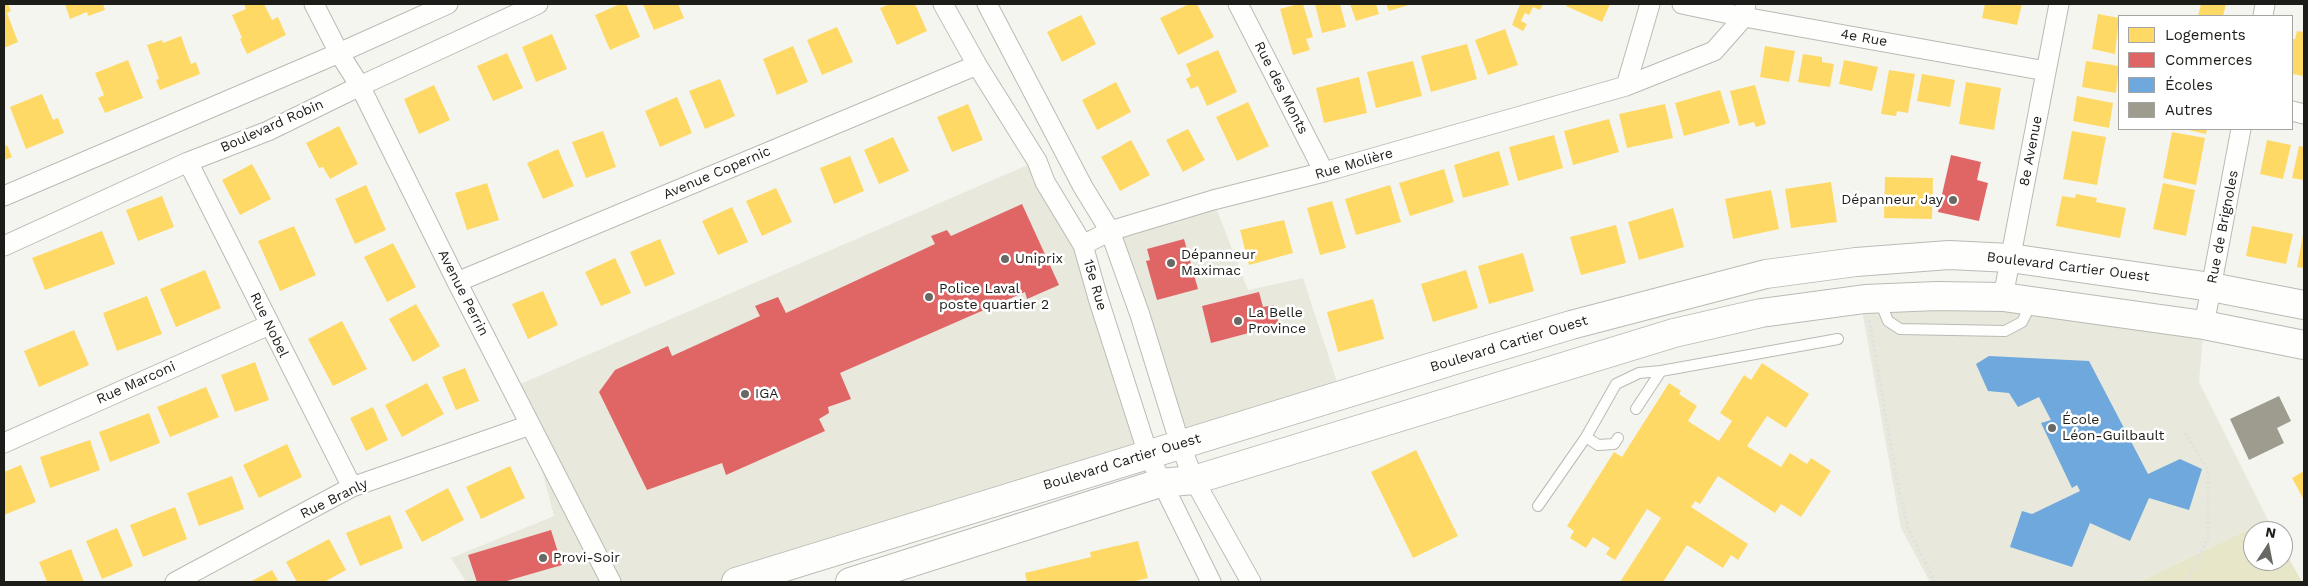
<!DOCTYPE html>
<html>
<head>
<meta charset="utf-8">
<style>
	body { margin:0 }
	#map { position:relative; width:2308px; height:586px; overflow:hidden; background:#f5f5f0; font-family:"Work Sans",sans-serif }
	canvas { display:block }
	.frame { position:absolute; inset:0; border:5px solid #1c1c18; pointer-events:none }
	.legend { position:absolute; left:2118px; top:15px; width:175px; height:115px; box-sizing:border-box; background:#fff; border:1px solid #a4a4a3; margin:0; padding:6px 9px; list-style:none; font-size:15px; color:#1c1c18 }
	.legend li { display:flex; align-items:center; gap:10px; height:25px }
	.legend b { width:25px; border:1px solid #a4a4a3 }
	.north { position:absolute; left:2243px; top:521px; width:50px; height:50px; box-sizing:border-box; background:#fff; border:1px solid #a4a4a3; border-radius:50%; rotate:11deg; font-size:14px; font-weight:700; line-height:20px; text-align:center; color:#1c1c18 }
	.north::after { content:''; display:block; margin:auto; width:18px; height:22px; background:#686864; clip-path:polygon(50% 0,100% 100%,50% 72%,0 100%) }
</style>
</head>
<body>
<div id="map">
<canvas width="2308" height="586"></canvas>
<div class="frame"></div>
<ul class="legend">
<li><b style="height:14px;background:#ffd966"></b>Logements</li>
<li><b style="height:14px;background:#e06666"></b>Commerces</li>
<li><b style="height:14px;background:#6fa8dc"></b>Écoles</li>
<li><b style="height:14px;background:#9d9c8f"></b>Autres</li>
</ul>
<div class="north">N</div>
</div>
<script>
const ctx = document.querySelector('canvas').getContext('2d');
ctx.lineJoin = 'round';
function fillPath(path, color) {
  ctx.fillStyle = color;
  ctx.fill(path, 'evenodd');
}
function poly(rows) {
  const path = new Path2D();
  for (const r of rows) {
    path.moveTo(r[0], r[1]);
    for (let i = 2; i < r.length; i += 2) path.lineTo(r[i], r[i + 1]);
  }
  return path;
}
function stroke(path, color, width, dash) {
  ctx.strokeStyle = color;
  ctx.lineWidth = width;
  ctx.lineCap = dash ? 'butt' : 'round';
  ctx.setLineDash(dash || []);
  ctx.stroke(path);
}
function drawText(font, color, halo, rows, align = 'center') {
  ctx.font = font + ' "Work Sans",sans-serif';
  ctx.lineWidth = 5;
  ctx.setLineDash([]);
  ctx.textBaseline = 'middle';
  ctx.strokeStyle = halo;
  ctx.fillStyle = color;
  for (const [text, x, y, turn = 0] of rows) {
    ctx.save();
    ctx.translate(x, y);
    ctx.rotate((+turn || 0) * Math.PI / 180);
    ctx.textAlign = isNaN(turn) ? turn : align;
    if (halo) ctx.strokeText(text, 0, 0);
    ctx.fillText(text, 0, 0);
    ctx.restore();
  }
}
fillPath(poly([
	[1037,161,1083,245,1148,454,736,582,466,582,451,558,554,516,530,425,511,388],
	[1213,200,1248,290,1303,278,1341,394,1180,444,1110,231],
	[1860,299,2204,325,2199,382,2268,520,2139,582,1930,582,1901,528]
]), '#e8e8dd');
fillPath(poly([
	[2268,520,2274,531,2253,531,2253,561,2283,561,2283,548,2302,582,2139,582]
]), '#e7e6c9');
fillPath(poly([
	[4,4,8,4,11,11,7,13,18,42,4,48],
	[65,4,103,4,105,10,88,16,87,12,70,19],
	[244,4,264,4,272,20,278,17,286,35,247,54,240,39,242,38,232,15,246,9],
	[620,4,626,4,640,37,610,50,595,15],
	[643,4,678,4,684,18,654,30],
	[890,4,915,4,927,31,897,45,880,8],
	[1189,4,1197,4,1214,37,1178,55,1160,18],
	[1298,4,1303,4,1313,37,1306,39,1310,50,1293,55,1280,9],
	[1315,4,1340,4,1346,27,1322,33],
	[1350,4,1376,4,1379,14,1356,21],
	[1386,4,1412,4,1389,11],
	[1520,4,1543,4,1540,10,1533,7,1529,15,1525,13,1521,21,1527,24,1523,31,1512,25],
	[1567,4,1610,4,1602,22,1566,6],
	[1985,4,2022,4,2017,25,1982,18],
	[2201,4,2226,4,2223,16,2198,16],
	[2098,14,2119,18,2115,54,2092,49],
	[1081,15,1096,44,1062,62,1047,32],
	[837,27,853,62,822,75,807,40],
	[1505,29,1518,65,1488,75,1475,40],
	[2297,31,2304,32,2304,76,2292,74,2292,39,2295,39],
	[552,34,567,69,536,82,522,47],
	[181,36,191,64,196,62,200,74,160,90,156,80,159,79,147,45,162,40,163,43],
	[1467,44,1477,79,1431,92,1421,56],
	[793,46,808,82,777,95,763,59],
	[1765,46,1795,51,1789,82,1760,77],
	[1218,50,1237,92,1207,106,1198,86,1191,89,1186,79,1191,76,1186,64],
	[507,53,523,88,493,101,477,66],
	[1803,54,1822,57,1822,62,1834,64,1830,87,1798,82],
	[128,60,143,98,105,113,98,98,104,95,95,73],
	[1844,60,1878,67,1872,91,1839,84],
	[1413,61,1422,96,1376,108,1367,72],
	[2086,61,2119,66,2116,93,2082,87],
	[1889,70,1915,74,1908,113,1897,111,1896,116,1881,114],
	[1922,74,1955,80,1950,107,1917,101],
	[1359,77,1367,113,1324,123,1316,88],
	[720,79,735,116,705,129,689,91],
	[1116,82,1131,112,1097,130,1082,100],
	[1966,82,2001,88,1994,130,1959,124],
	[434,85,450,120,419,134,404,99],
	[1755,85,1766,124,1756,127,1754,122,1739,126,1730,91],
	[1720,90,1730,123,1684,136,1675,103],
	[42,94,53,120,58,118,64,133,26,149,10,107],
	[2077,96,2113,103,2109,128,2073,121],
	[677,97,692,133,660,147,645,111],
	[1248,102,1269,146,1237,161,1216,117],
	[968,104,983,140,952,152,937,117],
	[1665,104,1673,138,1627,148,1619,114],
	[1609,119,1619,152,1573,165,1564,131],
	[339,126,358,164,330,179,323,167,319,168,306,143],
	[1188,129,1205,160,1183,172,1166,140],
	[2184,129,2207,129,2206,134],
	[603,131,616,167,586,178,572,142],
	[2072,131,2106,137,2097,185,2063,179],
	[2172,132,2205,138,2196,185,2163,178],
	[1554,135,1563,168,1518,181,1509,147],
	[893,137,909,171,879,184,864,150],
	[1131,140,1150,175,1120,191,1101,157],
	[2267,140,2291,145,2283,179,2260,174],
	[7,145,12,157,4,160,4,147],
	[2299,146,2304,147,2304,180,2292,178],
	[558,149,574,186,543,199,527,163],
	[1499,151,1509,185,1463,198,1454,165],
	[850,156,864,191,834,204,820,168],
	[252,164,271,199,240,215,222,180],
	[1444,169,1454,202,1410,216,1399,183],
	[1885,177,1933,178,1932,219,1884,218],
	[1831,182,1837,222,1791,228,1785,189],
	[487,183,499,220,467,230,455,193],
	[2163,183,2195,190,2186,236,2153,229],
	[366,185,386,230,355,244,335,199],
	[1390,185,1401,222,1356,235,1345,199],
	[776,188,792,222,762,236,746,201],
	[1771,190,1779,229,1733,239,1725,199],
	[2076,194,2097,198,2096,202,2126,208,2120,238,2056,226,2062,196,2075,198],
	[162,196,174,227,138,241,126,210],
	[1332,201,1346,248,1320,255,1307,208],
	[732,207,748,242,718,255,702,221],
	[1673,208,1684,247,1639,260,1628,222],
	[1284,220,1293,253,1249,265,1240,230],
	[1616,225,1626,263,1581,275,1570,237],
	[294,226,316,275,280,291,258,241],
	[2252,226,2293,234,2286,264,2246,256],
	[102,231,115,264,45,290,32,258],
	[2303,235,2304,235,2304,268,2297,267],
	[660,239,675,274,645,287,630,252],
	[393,243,416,287,387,302,364,257],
	[1523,253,1534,291,1489,304,1478,266],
	[615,258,631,293,601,306,585,272],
	[205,270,221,308,176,327,160,289],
	[1466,270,1478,308,1433,322,1421,284],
	[543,291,558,325,528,339,512,304],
	[147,296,162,334,117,351,103,313],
	[1373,299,1384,339,1338,352,1327,312],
	[416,304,440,346,413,362,389,319],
	[342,321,367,369,333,386,308,339],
	[74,330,89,365,39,387,24,351],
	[255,362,269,400,235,412,221,375],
	[1762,363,1809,394,1786,428,1767,416,1747,446,1781,467,1790,453,1807,464,1811,458,1831,471,1801,517,1781,504,1775,513,1718,476,1700,504,1695,501,1691,507,1748,544,1738,560,1731,555,1723,568,1687,545,1663,582,1620,582,1661,518,1647,509,1615,560,1606,554,1610,548,1593,537,1586,548,1570,538,1574,531,1567,526,1614,452,1622,457,1669,383,1681,391,1679,394,1697,406,1688,421,1719,441,1732,421,1720,413,1744,375,1751,380],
	[465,368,479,401,456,410,442,377],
	[427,383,444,414,402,437,385,405],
	[206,387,219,417,170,437,157,407],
	[373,407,388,440,366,451,350,418],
	[149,413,160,443,110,462,99,432],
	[90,440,100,470,50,488,40,457],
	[287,444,302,477,259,498,243,465],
	[1416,450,1458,536,1413,558,1371,472],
	[21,465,36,502,4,515,4,472],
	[510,466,525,498,481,519,466,487],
	[2304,471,2304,500,2292,478],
	[232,476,244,509,199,526,187,493],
	[448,488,464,520,422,542,405,511],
	[175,507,187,539,143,557,130,525],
	[390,515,403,548,360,566,346,533],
	[117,528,133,566,102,579,86,541],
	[329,539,346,570,324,582,297,582,286,562],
	[1138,541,1148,578,1131,582,1027,582,1025,573,1091,557,1090,552],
	[71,549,84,582,47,582,39,562],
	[272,570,279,582,250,582]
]), '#ffd966');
fillPath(poly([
	[1951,155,1981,162,1977,180,1988,183,1979,221,1938,212],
	[1022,204,1059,285,1027,299,1025,292,840,373,851,399,828,407,829,413,819,419,825,431,726,475,722,463,647,490,599,392,615,370,668,346,672,356,760,316,755,306,778,297,786,313,935,244,931,236,947,230,951,236],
	[1184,239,1198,289,1157,300,1146,261,1150,260,1147,249],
	[1259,292,1263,307,1274,305,1279,325,1211,343,1202,306],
	[551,530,562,565,503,582,477,582,468,555]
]), '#e06666');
fillPath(poly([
	[1989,356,2089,361,2148,474,2180,459,2202,469,2189,510,2149,498,2130,541,2090,523,2072,567,2010,547,2022,511,2032,514,2080,491,2077,485,2072,488,2041,423,2051,420,2039,397,2018,407,2009,393,1988,391,1976,364]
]), '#6fa8dc');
fillPath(poly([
	[2279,396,2291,421,2277,428,2284,443,2249,460,2230,419]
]), '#9d9c8f');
const lane = poly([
	[1879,299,1888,321,1900,329,2005,331,2022,322,2032,302],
	[1636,409,1661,371],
	[1586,437,1598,445,1614,444,1618,438],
	[1538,506,1586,437,1616,384,1639,373,1661,371,1838,339]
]);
const street = poly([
	[314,4,339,53,360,86,457,282,611,582],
	[943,4,977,65,1037,161,1045,182,1083,245,1098,298,1148,454,1211,582],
	[987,4,1083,187,1110,231,1140,315,1180,444,1194,480,1251,582],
	[1238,4,1324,172],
	[1682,4,1744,17,2046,71],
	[2263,16,2265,4],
	[1626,86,1650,4],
	[2292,111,2304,114],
	[188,162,352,487],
	[4,196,339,53,448,4],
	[1083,245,1110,231,1213,200,1324,172,1626,86,1714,51,1744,17,1746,4],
	[4,246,188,162,268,131,360,86,538,4],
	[457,282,977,65],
	[2003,297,2059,4],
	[2204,325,2241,129],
	[4,443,269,325],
	[175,582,352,487,530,425]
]);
const secondary = poly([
	[736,582,1458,359,1571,325,1766,274,1856,262,1949,255,2010,258,2211,287,2304,305],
	[850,582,1160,483,1194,480,1674,333,1761,313,1865,299,1937,296,2003,297,2204,325,2304,345]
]);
stroke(lane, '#babab5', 12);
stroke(street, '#babab5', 21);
stroke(secondary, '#babab5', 30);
stroke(poly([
	[1869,320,1897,481,1908,528,1935,582],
	[2185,433,2208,470,2208,538,2186,582]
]), '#e1e1df', 3, [2.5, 2.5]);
stroke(lane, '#fefefd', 10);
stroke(street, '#fefefd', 19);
stroke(secondary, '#fefefd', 28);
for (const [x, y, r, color] of [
	[1953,200,5,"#686864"],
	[1005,259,5,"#686864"],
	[1171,263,5,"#686864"],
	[929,297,5,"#686864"],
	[1238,321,5,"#686864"],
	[745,394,5,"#686864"],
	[2052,428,5,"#686864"],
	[543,558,5,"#686864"]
]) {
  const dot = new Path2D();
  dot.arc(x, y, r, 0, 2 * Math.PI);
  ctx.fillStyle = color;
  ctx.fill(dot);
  stroke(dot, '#fff', 2);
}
drawText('14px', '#1c1c18', '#fff', [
	["4e Rue",1864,38,10],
	["Rue des Monts",1281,88,63],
	["Boulevard Robin",272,126,-24],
	["8e Avenue",2031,151,-79],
	["Rue Molière",1354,164,-16],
	["Avenue Copernic",717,173,-23],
	["Rue de Brignoles",2223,227,-79],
	["Boulevard Cartier Ouest",2068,267,7],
	["15e Rue",1095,285,74],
	["Avenue Perrin",463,293,63],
	["Rue Nobel",269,325,64],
	["Boulevard Cartier Ouest",1509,344,-17],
	["Rue Marconi",136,383,-24],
	["Boulevard Cartier Ouest",1122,462,-17],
	["Rue Branly",334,499,-26]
]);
drawText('14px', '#1c1c18', '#fff', [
	["Dépanneur Jay",1943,200,"right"],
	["Dépanneur",1181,255],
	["Maximac",1181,271],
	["Uniprix",1015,259],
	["Police Laval",939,289],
	["poste quartier 2",939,305],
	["La Belle",1248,313],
	["Province",1248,329],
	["IGA",755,394],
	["École",2062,420],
	["Léon-Guilbault",2062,436],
	["Provi-Soir",553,558]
], 'left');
</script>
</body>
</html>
